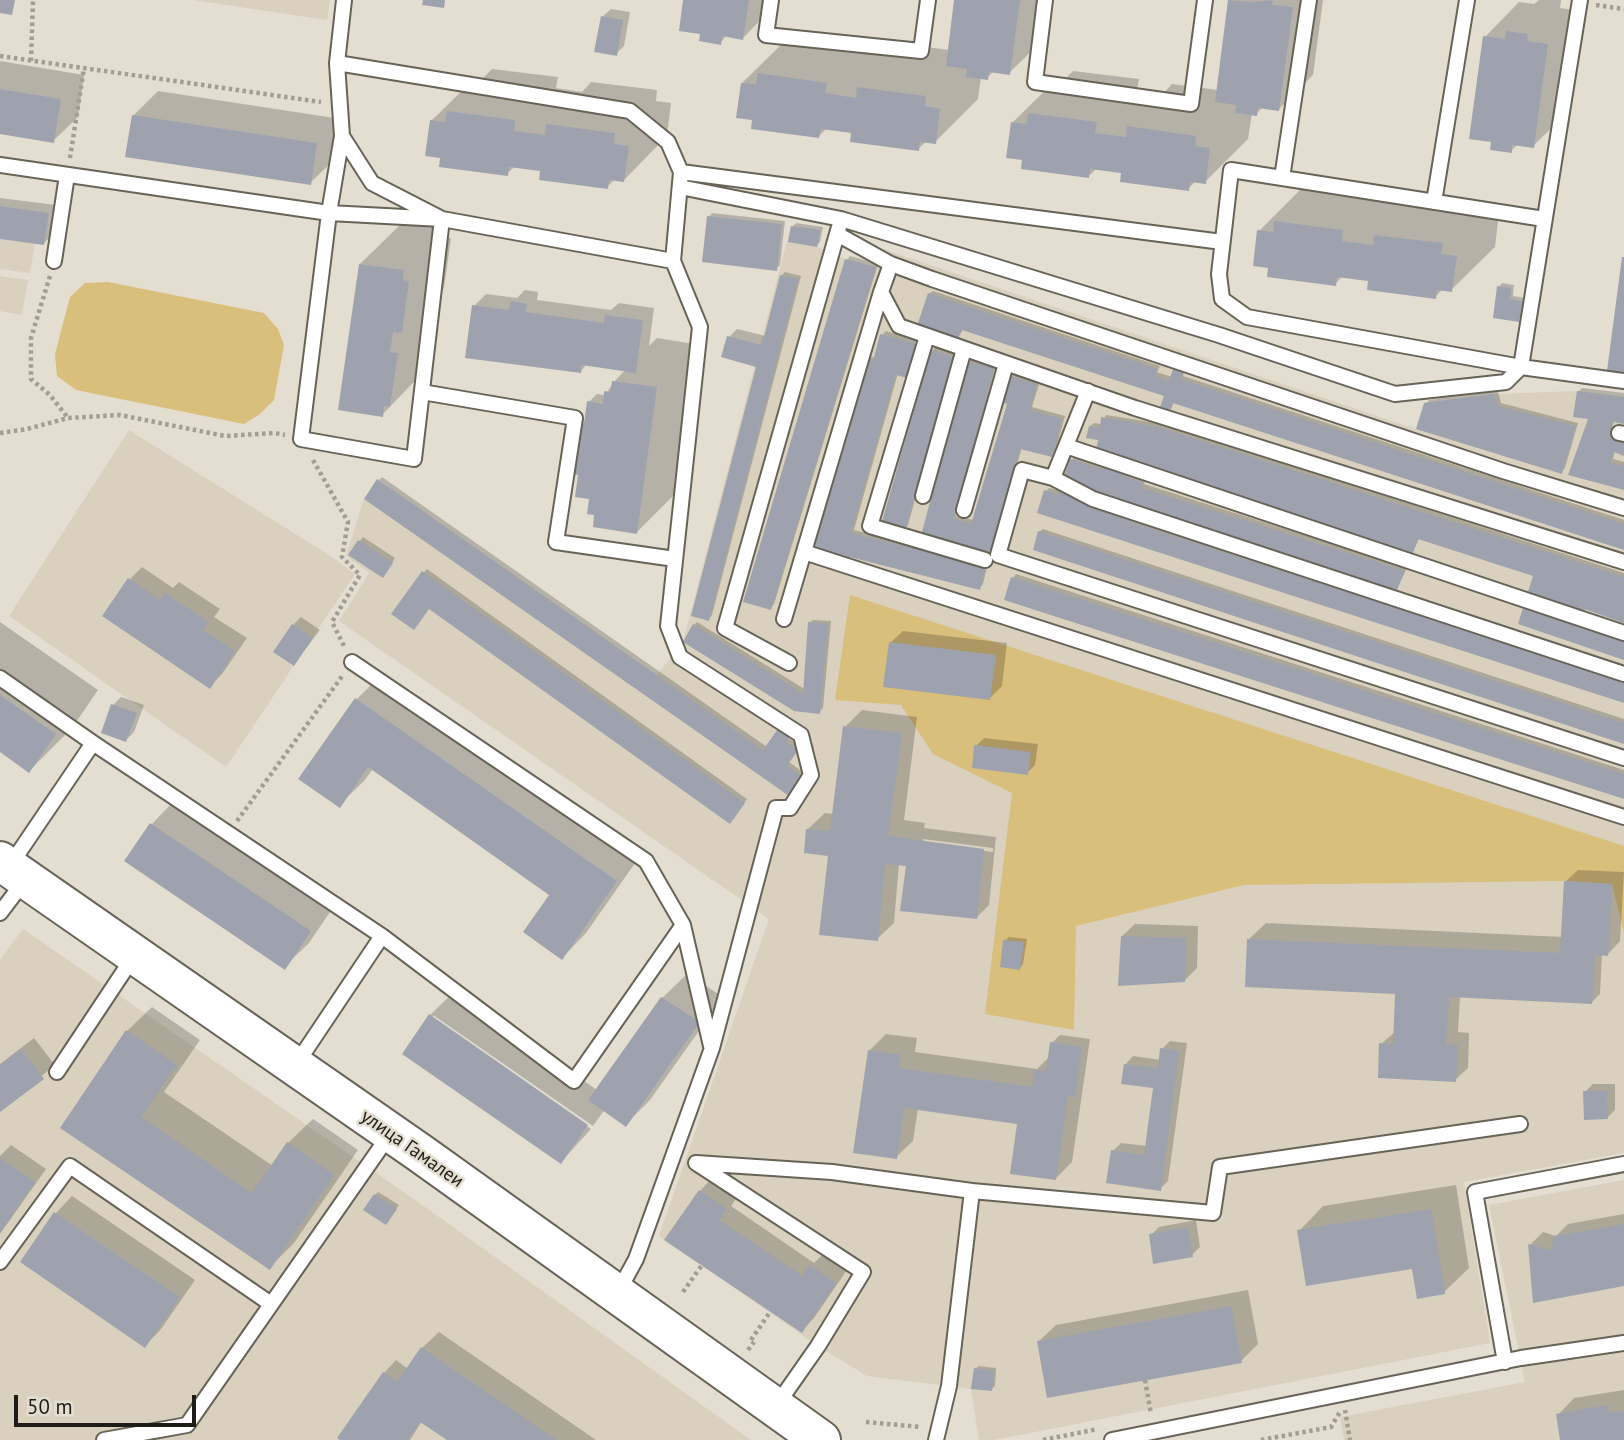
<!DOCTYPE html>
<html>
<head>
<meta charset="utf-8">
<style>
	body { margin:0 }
	#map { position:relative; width:1624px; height:1440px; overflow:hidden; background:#e3ded0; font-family:"PT Sans",sans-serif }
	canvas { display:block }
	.scale { position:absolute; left:14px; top:1395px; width:182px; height:32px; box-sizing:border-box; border:4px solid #1e1c17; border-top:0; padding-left:9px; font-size:21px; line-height:24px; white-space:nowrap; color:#1e1c17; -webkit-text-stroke:5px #e3ded0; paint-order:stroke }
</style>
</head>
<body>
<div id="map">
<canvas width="1624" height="1440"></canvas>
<div class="scale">50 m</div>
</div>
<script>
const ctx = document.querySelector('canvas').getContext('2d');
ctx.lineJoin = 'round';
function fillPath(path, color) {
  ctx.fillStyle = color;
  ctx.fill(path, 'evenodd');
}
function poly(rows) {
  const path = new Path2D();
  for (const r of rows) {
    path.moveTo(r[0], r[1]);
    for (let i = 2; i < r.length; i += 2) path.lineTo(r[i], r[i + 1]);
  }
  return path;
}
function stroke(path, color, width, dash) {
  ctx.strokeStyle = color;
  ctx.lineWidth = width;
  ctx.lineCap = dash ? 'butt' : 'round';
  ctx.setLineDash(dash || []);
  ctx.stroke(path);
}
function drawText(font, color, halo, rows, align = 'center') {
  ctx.font = font + ' "PT Sans",sans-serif';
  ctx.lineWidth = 5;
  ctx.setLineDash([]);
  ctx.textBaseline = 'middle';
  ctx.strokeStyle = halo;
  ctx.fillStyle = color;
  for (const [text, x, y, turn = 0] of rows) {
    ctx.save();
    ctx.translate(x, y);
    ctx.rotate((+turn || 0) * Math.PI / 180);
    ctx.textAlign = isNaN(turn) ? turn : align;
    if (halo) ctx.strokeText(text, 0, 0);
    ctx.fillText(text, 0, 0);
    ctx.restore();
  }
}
fillPath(poly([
	[193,0,330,0,327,20],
	[791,226,820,230,818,247,845,259,876,267,883,249,1416,429,1424,403,1494,394,1577,391,1624,397,1624,1153,1464,1182,1490,1343,994,1440,979,1440,971,1389,867,1376,818,1346,659,1236,769,919,339,621,369,573,346,556,364,499,377,479,657,675,683,642],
	[0,239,35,243,30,273,0,269],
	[0,276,28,280,22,315,0,311],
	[129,430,326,553,355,574,226,767,9,616],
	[23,929,411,1197,751,1440,0,1440,0,960],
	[1624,1180,1624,1440,1344,1440,1340,1417,1525,1382,1489,1205]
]), '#d9d1bd');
fillPath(poly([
	[85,283,108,282,264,313,278,329,284,345,274,400,260,414,244,424,76,390,57,376,55,354,70,297],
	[850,595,1624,846,1624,933,1612,884,1563,881,1244,885,1076,926,1074,1030,985,1014,1012,793,933,754,901,705,835,700]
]), '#d9bf7c');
fillPath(poly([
	[685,0,777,0,777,3,743,38,727,35,720,43,702,32],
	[956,0,1049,0,1044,39,1009,73,994,71,987,78,981,77,978,99,935,142,927,141,918,149,853,131,827,128,819,136,754,119,742,83,786,40,793,41,803,31,949,50],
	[1230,0,1323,0,1313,75,1279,109,1263,107,1256,114,1252,113,1248,139,1205,182,1196,181,1188,189,1123,171,1097,168,1089,176,1024,158,1012,123,1056,80,1063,81,1073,71,1139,79,1137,90,1163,94,1172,84,1218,90],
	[1539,0,1561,0,1560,8,1581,11,1568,112,1533,146,1518,144,1511,151,1485,37,1519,2,1534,4],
	[611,9,630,12,624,46,616,54,602,17],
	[0,61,84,75,78,117,53,141,0,133],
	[492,69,558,77,556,88,582,92,591,82,657,90,656,101,671,103,667,136,624,180,615,179,607,187,542,169,515,166,507,174,442,156,431,121,475,78,482,79],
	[158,91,341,119,335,159,310,183,133,116],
	[1302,188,1410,202,1419,192,1485,201,1484,212,1499,213,1495,247,1451,290,1443,289,1435,297,1370,279,1343,276,1335,284,1270,266,1259,231],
	[0,198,56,205,52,235,44,243,0,237],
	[712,213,785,221,780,265,776,269,709,217],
	[404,221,447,227,445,238,451,238,444,288,434,298,433,309,440,310,433,362,382,415,360,264],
	[796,223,823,227,820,242,817,245,793,226],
	[850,256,878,264,774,604,770,608,847,260],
	[785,272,801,276,712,615,709,619,759,361,729,337,737,329,766,336,781,276],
	[1502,283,1514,285,1513,296,1525,298,1522,316,1518,320,1499,287],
	[525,290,538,292,537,300,611,310,619,303,654,308,649,346,657,338,700,345,680,489,637,532,596,514,581,424,586,419,589,402,597,394,605,395,614,382,625,370,587,364,580,372,474,306,486,294,517,298],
	[933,291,1160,366,1157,372,1172,377,1178,367,1185,369,1183,376,1624,520,1624,548,1175,402,1170,408,1166,395,964,328,958,337,929,294],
	[886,331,916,340,907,374,909,374,907,376,898,373,854,530,988,563,983,584,979,588,816,547,869,360,872,357,876,358,882,335],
	[936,347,956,354,908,525,905,529,932,351],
	[972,359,996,365,956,516,974,520,1009,403,1011,377,1014,373,1040,381,1032,407,1065,416,1055,452,1051,455,1022,447,993,549,990,552,923,534,969,362],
	[1582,388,1624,393,1624,422,1614,421,1611,432,1624,437,1624,454,1615,451,1613,459,1624,462,1624,489,1571,474,1590,417,1579,391],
	[1498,391,1501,403,1578,423,1565,468,1561,472,1426,404,1429,400],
	[1106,415,1163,424,1624,573,1624,621,1585,608,1581,621,1624,635,1624,658,1520,623,1536,575,1420,537,1411,556,1142,465,1128,465,1125,472,1146,479,1144,484,1407,568,1397,588,1138,504,1133,519,1624,678,1624,702,1039,512,1046,491,1049,488,1061,491,1072,460,1075,456,1104,466,1106,451,1098,450,1100,439,1088,437,1090,426,1094,423,1102,424],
	[382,477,767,747,788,738,800,746,789,762,807,775,795,793,379,480],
	[1043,529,1624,719,1624,743,1039,532],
	[363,537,395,558,387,572,350,554],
	[142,567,173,588,179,582,220,609,214,617,247,638,222,674,210,686,130,579],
	[427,569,747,799,733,819,423,573],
	[1016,574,1624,770,1624,798,1013,578],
	[301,617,320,630,294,664,293,625],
	[813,620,831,621,823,708,819,712,694,625,697,622,806,690,809,623],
	[0,622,98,690,72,728,29,771,0,751],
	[903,631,1007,643,1002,686,990,698,890,643],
	[381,675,640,856,586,933,562,958,552,894,373,769,364,781,339,805,356,700],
	[121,697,144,705,134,732,126,740,113,705],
	[862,710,917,717,904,820,925,823,924,828,996,837,989,905,976,918,908,864,899,863,894,923,877,939,830,854,808,829,825,813,834,814,845,727],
	[923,839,993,848,993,852,923,843],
	[984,738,1038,744,1035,765,1027,773,976,746],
	[176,799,334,906,309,943,284,967,127,861,152,824],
	[1578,870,1624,872,1620,941,1608,954,1602,954,1600,994,1592,1002,1460,996,1458,1032,1469,1033,1468,1068,1455,1080,1381,1044,1395,1032,1399,993,1249,939,1266,923,1563,937,1565,882],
	[1135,924,1198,926,1197,968,1184,981,1122,936],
	[1009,937,1027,939,1023,964,1020,968,1005,940],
	[687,974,723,997,650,1100,626,1124,605,1109,593,1126,433,1015,433,1019,591,1129,561,1162,405,1053,430,1015,455,991,597,1090,662,998],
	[152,1007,200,1040,164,1092,273,1166,288,1143,313,1119,358,1150,294,1243,269,1268,62,1127,127,1031],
	[886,1034,917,1038,915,1052,1037,1069,1050,1056,1052,1043,1060,1035,1090,1039,1072,1162,1055,1179,1019,1122,918,1108,913,1141,896,1157,869,1051],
	[34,1038,55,1065,0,1110,0,1064],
	[1170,1041,1187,1043,1168,1181,1160,1189,1113,1151,1121,1143,1147,1146,1155,1087,1125,1065,1133,1056,1161,1060,1162,1049],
	[1593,1084,1615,1084,1615,1110,1607,1118,1585,1092],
	[11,1145,46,1169,0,1234,0,1156],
	[712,1178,738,1196,731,1206,814,1263,823,1254,847,1270,814,1318,801,1331,667,1239,700,1191],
	[1456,1185,1469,1268,1444,1292,1414,1267,1299,1231,1323,1206],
	[378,1192,399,1205,389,1219,375,1195],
	[72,1196,195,1280,161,1329,145,1346,22,1262,56,1213],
	[1624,1214,1624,1285,1530,1245,1543,1232,1556,1236,1568,1224],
	[1196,1220,1200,1247,1192,1255,1151,1235,1159,1227],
	[1248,1290,1258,1344,1241,1361,1039,1341,1056,1325],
	[439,1332,596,1440,450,1440,422,1421,410,1440,343,1440,384,1373,396,1360,408,1369,422,1348],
	[979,1366,996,1368,995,1386,991,1389,975,1369],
	[1624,1390,1624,1440,1562,1440,1558,1415,1574,1398]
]), '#0003');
fillPath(poly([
	[0,0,15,0,12,15,0,13],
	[423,0,445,0,444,8,422,5],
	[683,0,749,0,743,40,722,36,721,45,699,41,700,34,679,31],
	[954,0,1020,0,1010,75,989,72,988,80,966,77,967,69,946,66],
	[1228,0,1250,2,1273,0,1272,5,1293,7,1279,111,1258,108,1257,116,1235,113,1236,105,1215,102],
	[601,16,623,20,617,56,594,52],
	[1506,31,1528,34,1527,41,1548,44,1534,148,1512,145,1512,153,1490,150,1491,142,1469,139,1483,36,1505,39],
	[758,73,827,83,825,93,856,98,857,87,926,96,925,106,940,109,936,144,920,142,919,151,850,142,851,133,821,129,819,138,751,129,752,120,736,118,741,83,756,84],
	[0,89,61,99,54,143,0,134],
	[447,111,515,120,514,131,545,135,546,124,615,133,614,144,629,146,624,182,609,180,608,189,539,180,540,171,509,167,508,176,439,167,440,158,425,156,430,120,445,122],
	[1028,113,1097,122,1095,133,1126,137,1127,126,1196,136,1195,146,1210,148,1206,184,1190,182,1189,191,1120,182,1121,173,1090,169,1089,178,1021,169,1022,160,1006,158,1011,122,1026,124],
	[132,115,317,143,311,185,125,157],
	[0,206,49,213,44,245,0,239],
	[707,216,782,224,777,271,702,262],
	[1274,221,1343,230,1342,241,1373,245,1374,235,1443,243,1441,254,1457,256,1452,292,1437,290,1436,299,1367,290,1368,281,1337,277,1336,286,1267,277,1268,268,1253,266,1257,230,1273,232],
	[791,226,820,230,817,247,788,242],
	[1622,257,1624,257,1624,374,1607,371],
	[845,259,876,267,771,610,743,602],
	[359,264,404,270,403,280,409,281,402,333,393,332,390,352,398,353,390,407,384,406,383,417,338,410],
	[780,275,798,279,709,621,691,616,756,367,721,357,727,336,762,345],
	[1497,286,1511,288,1510,299,1522,301,1519,322,1493,318],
	[928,293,1157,369,1155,376,1169,381,1173,369,1183,373,1181,379,1624,524,1624,550,1173,403,1171,410,1160,407,1164,396,962,330,958,339,917,326],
	[511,301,527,304,526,312,604,323,605,315,643,320,636,373,582,365,581,373,465,358,472,305,509,310],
	[880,334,917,344,907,378,896,375,851,533,986,566,980,590,814,548,867,359,873,361],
	[931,350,954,357,905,531,881,525],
	[967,361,994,368,954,519,971,524,1007,404,1000,402,1009,376,1037,384,1030,410,1062,419,1052,457,1020,449,990,554,921,536],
	[612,381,657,387,637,534,593,527,594,515,587,514,589,499,575,497,578,475,572,474,579,424,584,424,587,401,603,404,604,391,610,392],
	[1577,391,1624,397,1624,424,1613,422,1608,436,1624,441,1624,456,1614,452,1610,462,1624,466,1624,490,1568,475,1588,419,1573,417],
	[1494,394,1498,406,1576,426,1562,474,1416,429,1424,403],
	[1101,417,1159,427,1624,577,1624,623,1584,609,1579,624,1624,640,1624,660,1518,624,1533,576,1418,539,1411,558,1126,466,1123,476,1144,483,1142,488,1405,571,1397,590,1136,505,1131,522,1624,682,1624,703,1037,513,1044,490,1058,495,1070,459,1101,469,1104,452,1096,451,1098,440,1086,438,1089,426,1100,428],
	[377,479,763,750,782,723,793,731,786,742,798,750,787,766,805,779,792,798,364,499],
	[1038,531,1624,723,1624,744,1033,550],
	[358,540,393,563,383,578,348,555],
	[422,571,745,803,730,824,429,609,414,630,391,614],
	[1011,577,1624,774,1624,799,1004,600],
	[128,578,160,600,165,593,209,622,203,630,235,651,210,689,102,616],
	[808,622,828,624,820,714,794,711,683,642,693,624,803,694],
	[292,624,313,638,294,666,273,652],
	[889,642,996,655,990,700,883,687],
	[0,695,56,734,29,773,0,752],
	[355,698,617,881,562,960,523,932,549,895,368,767,340,808,298,779],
	[111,704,137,713,126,742,101,733],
	[843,726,902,733,888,836,984,849,977,919,900,911,906,866,885,864,878,941,819,935,828,856,804,853,806,829,830,831],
	[974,745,1031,752,1028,775,972,768],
	[150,823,311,931,285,970,124,861],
	[1564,881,1612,884,1608,956,1595,955,1592,1004,1449,997,1446,1044,1458,1045,1456,1082,1378,1078,1379,1043,1393,1044,1395,994,1245,987,1247,939,1560,953],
	[1121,936,1186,938,1185,982,1118,986],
	[1003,940,1024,942,1020,970,1000,967],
	[661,997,700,1022,626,1127,588,1100],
	[429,1014,588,1125,561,1164,402,1054],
	[126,1030,177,1065,141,1117,252,1193,287,1142,334,1175,270,1270,60,1128],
	[1050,1042,1082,1047,1075,1098,1068,1096,1056,1180,1010,1174,1017,1124,904,1108,897,1159,853,1153,868,1050,901,1055,899,1068,1032,1087,1034,1070,1046,1071],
	[1160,1048,1179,1051,1161,1191,1106,1183,1111,1150,1144,1155,1153,1088,1121,1084,1124,1064,1158,1068],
	[21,1049,44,1079,0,1112,0,1065],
	[1583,1091,1607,1091,1608,1119,1584,1120],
	[0,1158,35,1182,0,1233],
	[699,1190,727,1209,719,1220,802,1276,810,1265,836,1283,802,1333,664,1240],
	[374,1194,397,1209,386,1225,363,1210],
	[1431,1209,1445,1294,1417,1299,1412,1269,1306,1286,1297,1230],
	[54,1212,180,1297,145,1348,20,1262],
	[1624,1224,1624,1286,1533,1303,1528,1244,1551,1250,1554,1236],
	[1188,1227,1193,1257,1153,1264,1149,1234],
	[1231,1306,1242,1363,1047,1398,1037,1341],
	[421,1347,556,1440,447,1440,420,1422,408,1440,340,1440,337,1438,383,1372,397,1382],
	[974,1368,994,1371,992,1391,971,1389],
	[1608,1405,1609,1413,1624,1411,1624,1440,1560,1440,1556,1414]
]), '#9ea2af');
const lane = poly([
	[344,0,337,63,342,136,329,213,442,219,673,261],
	[771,0,766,35,921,51,928,0],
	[1045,0,1035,82,1191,104,1205,0],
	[337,63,630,111,668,142,681,172,673,261,700,327,668,626,680,657,801,735,811,775,790,808,776,808,712,1048,636,1259,617,1294],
	[0,165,329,213,301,439,414,459,442,219,372,183,342,136],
	[681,172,1222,242],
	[1282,178,1309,0],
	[680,187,841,219,1219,335,1395,394,1506,382,1521,367,1624,381],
	[1434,202,1467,0],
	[1544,219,1231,170,1219,274,1222,299,1247,317,1521,367,1580,0],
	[837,234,891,264,932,279,1503,471,1624,508],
	[54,261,67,175],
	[891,264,881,292,899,326,1135,408,1624,562],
	[927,336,870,526,985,560],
	[1088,391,1053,478,1022,470,998,555,1624,758],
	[422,392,575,418,556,542,675,559],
	[1619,433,1624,434],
	[1066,446,1624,633],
	[1053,478,1093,499,1624,674],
	[923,496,964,349],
	[964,510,1006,364],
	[804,552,1624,817],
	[784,619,881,292],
	[352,662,646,861,683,925],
	[789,663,725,628,839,227],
	[0,678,93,743,382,936,574,1081,683,925,711,1046],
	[9,867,93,743],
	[0,913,25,880],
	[295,1066,382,936],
	[57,1072,134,956],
	[0,1262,70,1166,271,1304],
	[1505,1362,1475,1192,1624,1164],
	[776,1406,818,1346,863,1272,696,1163,832,1172,972,1191],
	[104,1440,187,1425,390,1134],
	[936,1440,949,1386,972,1191,1213,1213,1220,1167,1520,1124],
	[1112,1440,1521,1358,1624,1343]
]);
const secondary = poly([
	[0,861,420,1153,821,1440]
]);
stroke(lane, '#676357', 18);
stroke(secondary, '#676357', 42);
stroke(poly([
	[1596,5,1624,9],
	[0,56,321,102],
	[31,61,33,0],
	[70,158,84,68],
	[50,276,31,338,31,379,50,395,68,418],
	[0,433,27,429,68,418,120,415,225,436,275,433,285,435],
	[313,460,348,522,342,557,360,575,332,622,344,646],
	[237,821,343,675],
	[683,1292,702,1265],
	[751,1340,770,1312],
	[748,1350,754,1342],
	[1145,1380,1151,1414],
	[1345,1410,1350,1440],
	[866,1422,921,1427],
	[1043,1440,1098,1429],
	[1261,1440,1331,1427,1340,1412]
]), '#a29e93', 4.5, [3.5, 3.5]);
stroke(lane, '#fff', 14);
stroke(secondary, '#fff', 38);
drawText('19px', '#1e1c17', '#e3ded0', [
	["улица Гамалеи",412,1149,35]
]);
</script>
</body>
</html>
